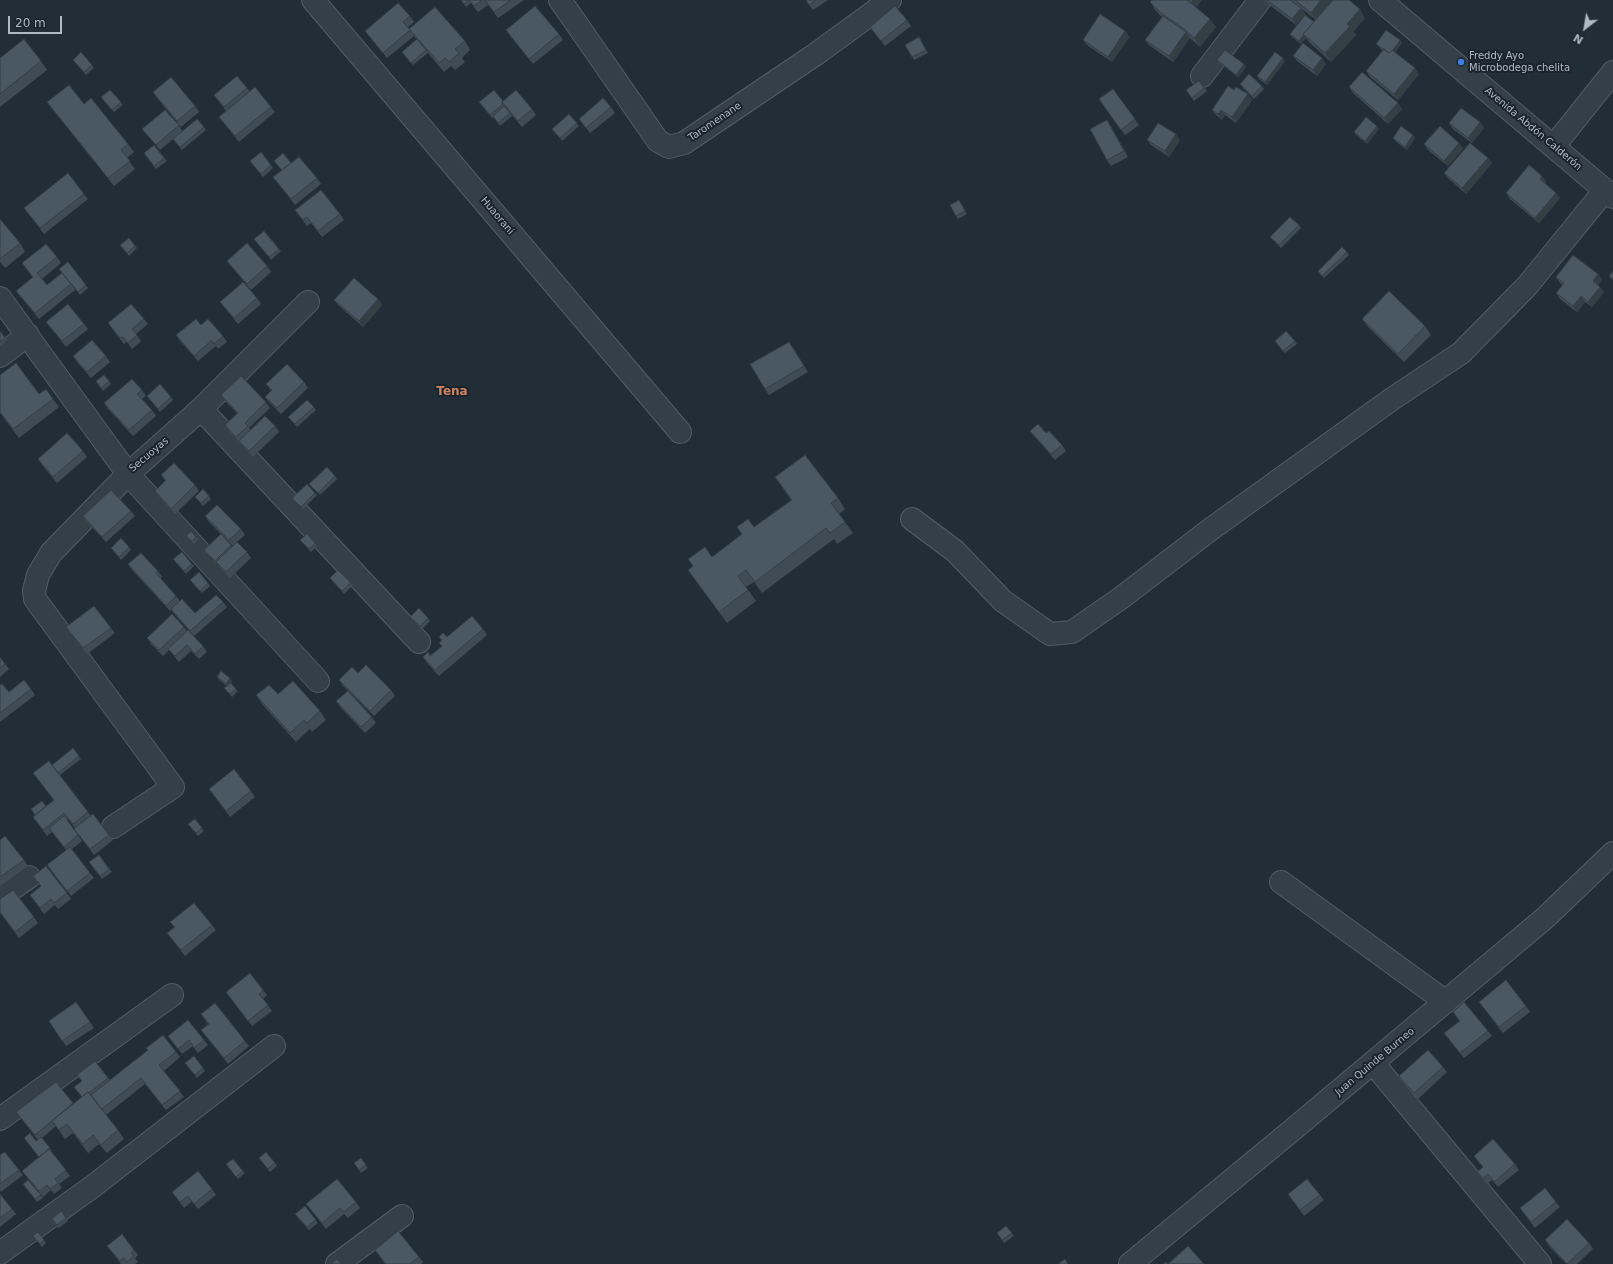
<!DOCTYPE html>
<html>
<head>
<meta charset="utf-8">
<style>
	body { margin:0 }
	#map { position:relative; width:1613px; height:1264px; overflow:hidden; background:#222e37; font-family:"DejaVu Sans",sans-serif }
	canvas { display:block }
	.north { position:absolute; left:1565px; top:8px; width:40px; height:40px; -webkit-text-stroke:3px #1b242d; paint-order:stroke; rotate:211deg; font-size:11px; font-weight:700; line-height:16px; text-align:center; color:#b0bac4 }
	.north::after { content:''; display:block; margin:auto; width:14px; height:18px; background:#b0bac4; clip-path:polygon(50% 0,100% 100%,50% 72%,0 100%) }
	.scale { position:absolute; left:8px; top:16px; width:54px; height:18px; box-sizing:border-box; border:2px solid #b0bac4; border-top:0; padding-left:5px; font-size:12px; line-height:14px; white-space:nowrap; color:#b0bac4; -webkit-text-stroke:3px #1b242d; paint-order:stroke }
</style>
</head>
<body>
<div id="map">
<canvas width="1613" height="1264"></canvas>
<div class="north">N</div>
<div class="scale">20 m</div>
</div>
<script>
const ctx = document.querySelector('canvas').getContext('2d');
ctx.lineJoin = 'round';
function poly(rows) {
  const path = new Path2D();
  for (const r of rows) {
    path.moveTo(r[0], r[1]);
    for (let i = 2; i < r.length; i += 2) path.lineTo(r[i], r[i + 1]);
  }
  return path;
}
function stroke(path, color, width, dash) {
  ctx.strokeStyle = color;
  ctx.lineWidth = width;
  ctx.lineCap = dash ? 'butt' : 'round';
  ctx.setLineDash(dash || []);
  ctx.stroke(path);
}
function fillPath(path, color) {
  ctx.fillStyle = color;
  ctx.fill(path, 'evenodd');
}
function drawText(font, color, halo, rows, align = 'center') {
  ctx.font = font + ' "DejaVu Sans",sans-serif';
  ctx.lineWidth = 4;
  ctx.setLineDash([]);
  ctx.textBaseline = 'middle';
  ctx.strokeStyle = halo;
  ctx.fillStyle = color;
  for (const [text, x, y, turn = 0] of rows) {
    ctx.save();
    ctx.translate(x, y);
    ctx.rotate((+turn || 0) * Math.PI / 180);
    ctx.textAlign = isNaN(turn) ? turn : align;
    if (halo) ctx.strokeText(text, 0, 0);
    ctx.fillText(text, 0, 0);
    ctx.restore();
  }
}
const minor = poly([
	[313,0,680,432],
	[560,0,658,141,669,147,684,143,816,54,890,0],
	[1380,0,1613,197],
	[1202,76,1260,0],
	[1554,146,1613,72],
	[0,298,128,474,201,409,308,302],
	[0,356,28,335],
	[201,409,419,642],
	[912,519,955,551,1003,601,1050,634,1072,632,1121,598,1211,529,1392,399,1461,353,1527,286,1605,190],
	[113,827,173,787,35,599,34,591,38,575,51,553,128,474,318,681],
	[1281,882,1446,1002],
	[0,897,29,877],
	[1373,1063,1540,1264],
	[0,1119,172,995],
	[0,1253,92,1187,274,1046],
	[337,1264,402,1216],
	[1130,1264,1290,1132,1545,918,1613,853]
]);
stroke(minor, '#535d66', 24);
stroke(minor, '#353f48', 22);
fillPath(poly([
	[461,0,524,0,498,18,488,5,478,12,471,3,466,7],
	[806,0,828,0,813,10],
	[1265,0,1349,0,1365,18,1353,32,1356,35,1331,62,1309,42,1306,38,1301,44,1292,37,1290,34,1314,22,1316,20,1302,9,1305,14,1296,25,1267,3],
	[1150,2,1196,7,1216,27,1200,47,1190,38,1173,62,1149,45,1145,40,1162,17,1156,11],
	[410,16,414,22,408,27,409,29,465,41,470,50,462,58,465,62,455,70,451,66,444,72,414,36,387,58,365,31],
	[907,20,911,26,885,46,870,27],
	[506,30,559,34,563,40,533,64,510,36],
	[1125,31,1129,37,1112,62,1087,45,1083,40],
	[919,37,928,53,914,60,912,57],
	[1402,43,1395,52,1419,74,1398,100,1370,77,1366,71,1383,51,1376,44],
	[426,50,428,53,413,65,402,52],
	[1293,56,1326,64,1317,76,1297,61],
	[0,58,41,61,47,70,0,107],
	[73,60,92,65,94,68,86,75],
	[1217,60,1244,64,1246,67,1238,77,1219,63],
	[1285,61,1267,85,1259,79,1257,76],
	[1199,81,1207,91,1194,101,1186,90],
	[1240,84,1262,86,1264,89,1254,99,1242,87],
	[1349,87,1398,103,1402,109,1388,124,1353,93],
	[247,88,250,92,271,107,275,112,239,142,219,117,226,111,214,95],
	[1113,89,1139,125,1125,135,1099,99],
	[110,90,123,105,114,112,103,100],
	[1234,90,1252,100,1236,123,1225,115,1222,120,1216,115,1212,110],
	[153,92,195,106,199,112,181,127,157,98],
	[503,101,532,109,536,115,522,127,505,107,512,116,500,126,493,117,492,118,479,102],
	[47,102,84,104,128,144,134,152,127,158,135,169,114,186,53,110],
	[611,107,615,113,590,133,579,119],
	[1480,122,1484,128,1472,143,1453,129,1449,123],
	[577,123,579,126,562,141,552,129],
	[179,125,182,131,204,127,206,130,182,150,173,139,160,150,142,129],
	[1111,126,1128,157,1111,166,1107,160],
	[1379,129,1367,144,1356,135,1354,132],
	[1413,135,1415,138,1407,150,1395,141,1393,138],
	[1147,140,1180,140,1169,157,1151,145],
	[1459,143,1463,149,1448,166,1428,150,1424,144],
	[154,145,167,161,156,169,144,153],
	[274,161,291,163,317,178,321,184,295,205,273,177,282,171],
	[1492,163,1466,194,1448,178,1444,173],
	[252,164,271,165,273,168,263,177],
	[1542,176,1546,182,1545,183,1560,198,1539,223,1510,199,1506,193],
	[84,194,88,199,44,234,24,208],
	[959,200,967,214,958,219,956,216],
	[295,210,340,214,344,220,322,237,311,223,307,226],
	[0,219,20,243,25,252,5,268,0,262],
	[1299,225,1301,228,1281,248,1270,237],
	[254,239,279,249,281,251,271,260],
	[120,245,135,246,137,248,129,256],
	[1347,252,1349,255,1324,278,1320,274,1318,271],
	[57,257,61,263,42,279,47,285,62,273,68,262,88,288,80,295,72,285,75,290,39,319,16,291,33,278,22,263],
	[227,261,267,266,271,272,251,290,231,266],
	[1598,274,1602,280,1598,285,1604,292,1592,307,1585,302,1577,312,1560,299,1556,293,1563,285,1560,283,1556,277],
	[257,298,261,304,238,324,220,302],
	[378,299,382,305,363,327,338,305,334,300],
	[144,319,148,324,136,334,141,341,132,349,127,342,124,344,112,329,108,323],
	[1362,319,1425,326,1431,335,1404,362,1368,327],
	[46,322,84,324,88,329,66,347],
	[201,325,223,336,227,342,218,349,216,346,198,361,180,341,176,335],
	[0,331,7,340,0,346],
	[1275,341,1295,341,1297,344,1285,353],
	[789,342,808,372,769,395,765,389],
	[73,356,106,356,110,362,91,378,77,362],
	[0,375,39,394,53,399,59,407,19,438,0,413],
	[96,381,109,381,111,384,103,391],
	[304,382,308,388,281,414,269,402,265,397,271,391,266,384],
	[142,390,146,396,142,399,152,410,156,416,133,436,108,409,104,403],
	[221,395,266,402,270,408,249,428,251,430,275,426,279,432,253,457,229,431,225,425,237,413,225,401],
	[147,396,171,397,173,400,160,412],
	[314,407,316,410,297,427,288,417],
	[1030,431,1046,433,1062,445,1066,451,1055,460,1034,436],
	[83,451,87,457,57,483,42,465,38,459],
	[161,475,195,485,199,491,175,514,159,497,155,491,165,481],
	[335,476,337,479,320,495,309,484],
	[775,477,838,498,845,509,839,514,853,533,837,544,834,539,762,593,754,582,746,587,756,601,727,623,688,570,712,557,754,527,791,500],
	[315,493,317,495,303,509,292,498],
	[209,496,211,499,203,506,195,497],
	[131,511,135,516,106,542,87,522,83,516],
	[205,516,241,529,245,535,237,542,247,552,251,558,230,578,220,568,217,563,217,564,204,550,231,545,232,547,233,546,209,522],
	[186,536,196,537,198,540,194,544],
	[300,540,315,543,317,546,311,552],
	[129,547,131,550,121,560,111,548],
	[173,559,192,564,194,566,186,574],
	[128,564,158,571,162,577,160,578,176,596,180,601,195,613,223,602,227,607,194,636,175,615,171,610,170,611,132,570],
	[330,578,351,583,353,585,344,594],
	[190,580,208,583,210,586,202,593],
	[410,617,428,618,430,621,422,629],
	[66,627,111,628,115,633,87,654],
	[184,627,187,631,203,646,207,652,199,659,191,651,179,662,169,650,163,656,151,644,147,638],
	[483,629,487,635,439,676,427,663,423,657,428,652,431,655,442,646,439,643,442,641,439,637,447,637],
	[0,657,9,669,0,677],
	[217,677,232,681,230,683,238,691,232,697,224,688,227,686,219,680],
	[339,680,391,690,395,696,374,716,343,686],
	[0,685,9,692,31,689,35,695,0,722],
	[278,694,320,711,326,720,312,732,310,729,296,742,262,704,256,695],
	[336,701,372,717,376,723,365,733,340,707],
	[73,748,81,759,60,775,91,816,109,835,113,840,94,855,78,834,74,829,75,828,68,819,67,820,82,841,72,849,94,878,71,896,47,865,66,850,52,832,47,836,33,817,54,800,33,773,53,766],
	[209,789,251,791,255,797,230,817],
	[195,819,204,831,198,836,188,824],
	[0,840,24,860,28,866,0,886],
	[99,855,112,872,102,879,89,862],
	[33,876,67,893,71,899,58,909,55,905,44,914,30,895,41,887],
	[0,899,34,917,38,923,19,938,0,913],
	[170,922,212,925,216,930,185,956,167,933,174,927],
	[263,990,267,995,263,999,272,1011,252,1026,226,992],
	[76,1002,94,1028,66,1046,49,1021],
	[1479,1002,1526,1006,1530,1012,1503,1033],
	[1453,1012,1488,1031,1492,1036,1464,1058,1444,1033,1459,1021],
	[201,1014,245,1041,249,1046,228,1064,201,1030,208,1024],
	[168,1036,204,1040,208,1045,198,1053,193,1046,182,1054],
	[176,1052,180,1057,164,1071,184,1097,166,1110,145,1084,106,1115,93,1098,93,1099,118,1130,124,1139,107,1153,99,1144,88,1153,73,1133,65,1139,56,1126,42,1138,52,1151,51,1151,70,1176,59,1184,62,1188,54,1194,51,1190,43,1197,22,1171,39,1157,36,1141,38,1140,16,1112,73,1104,82,1097,74,1087,82,1081,77,1075,95,1061,110,1080],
	[194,1056,205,1071,197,1078,185,1063],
	[1443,1067,1447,1072,1418,1099,1403,1081,1399,1076],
	[0,1155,19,1170,23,1175,1,1192,0,1190],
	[1474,1156,1515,1164,1519,1170,1498,1187,1492,1180,1487,1184,1477,1172,1483,1167],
	[361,1158,368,1168,361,1173,354,1163],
	[261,1161,275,1163,277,1166,270,1172],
	[226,1164,243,1171,245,1173,238,1179],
	[28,1180,43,1198,37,1202,23,1184],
	[212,1189,216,1195,198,1209,192,1201,184,1208,172,1192],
	[0,1194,16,1214,0,1227],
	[1288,1194,1320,1195,1324,1200,1304,1216],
	[356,1202,360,1208,348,1218,344,1214,326,1229,306,1204],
	[1556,1202,1560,1207,1535,1228,1520,1208],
	[305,1206,318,1223,309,1230,297,1217],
	[61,1211,68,1221,59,1228,52,1219],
	[1006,1226,1014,1236,1004,1243,997,1233],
	[38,1232,46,1243,42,1247,33,1236],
	[1545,1240,1589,1243,1593,1249,1577,1264,1566,1264,1549,1246],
	[107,1246,134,1250,138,1255,135,1258,138,1262,135,1264,121,1264],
	[375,1250,419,1257,423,1262,421,1264,385,1264]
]), '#404c55');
fillPath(poly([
	[1193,0,1202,0,1195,9,1191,3],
	[1321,0,1334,0,1317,21,1311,13],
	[1301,8,1305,14,1296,25,1292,19],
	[1360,9,1365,18,1353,32,1356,35,1331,62,1325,53,1347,24],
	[1210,19,1216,27,1200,47,1194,38],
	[1125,31,1129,37,1112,62,1108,57],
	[1186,32,1190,38,1173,62,1169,56],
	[1304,35,1306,38,1301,44,1299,41],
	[1400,40,1402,43,1392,57,1390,54],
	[1283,58,1285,61,1267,85,1265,82],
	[1322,58,1326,64,1317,76,1313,70],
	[1244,64,1246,67,1238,77,1236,75],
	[1415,68,1419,74,1398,100,1394,94],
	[1248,94,1252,100,1236,123,1232,117],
	[1398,103,1402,109,1388,124,1384,118],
	[1221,110,1225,115,1222,120,1218,114],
	[1107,120,1111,126,1128,157,1124,151],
	[1480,122,1484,128,1472,143,1468,138],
	[1377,126,1379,129,1367,144,1365,141],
	[1176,134,1180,140,1169,157,1165,151],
	[1413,135,1415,138,1407,150,1405,147],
	[1459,143,1463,149,1448,166,1444,161],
	[1488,158,1492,163,1466,194,1462,188],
	[1542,176,1546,182,1544,185,1540,179],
	[1556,193,1560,198,1539,223,1535,218],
	[1598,274,1602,280,1597,287,1593,281],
	[1600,287,1604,292,1592,307,1588,302],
	[1581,296,1585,302,1577,312,1573,306],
	[378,299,382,305,363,327,359,321],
	[789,342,793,347,808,372,804,366],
	[230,678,232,681,228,686,226,684]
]), '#343e45');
const building = poly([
	[461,0,469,0,464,4,461,0],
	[469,0,482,0,474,6,469,0],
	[485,0,511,0,494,12,485,0],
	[806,0,816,0,809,5,806,0],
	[1152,0,1187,0,1210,19,1194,38,1184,29,1161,13,1150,2,1152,0],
	[1187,0,1193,0,1191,3,1187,0],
	[1267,0,1290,0,1301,8,1292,19,1267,0],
	[1295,0,1321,0,1311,13,1295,0],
	[1333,0,1349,0,1360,9,1347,24,1350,26,1325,53,1303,34,1333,0],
	[398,3,410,16,403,22,410,30,383,53,365,31,398,3],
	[535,6,559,34,529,59,506,30,535,6],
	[895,6,907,20,881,41,870,27,895,6],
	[435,7,465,41,455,49,459,53,449,62,445,58,439,63,409,29,435,7],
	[1100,14,1125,31,1108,57,1083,40,1100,14],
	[1305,15,1314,22,1303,34,1304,34,1299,41,1290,34,1305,15],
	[1163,16,1186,32,1169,56,1145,40,1163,16],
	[1386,30,1400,40,1393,50,1392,50,1389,53,1376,44,1386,30],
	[919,37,926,50,912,57,905,45,919,37],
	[24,39,41,61,0,94,0,58,24,39],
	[417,39,426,50,411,63,402,52,417,39],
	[1303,43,1322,58,1313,70,1293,56,1303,43],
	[1384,49,1389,53,1392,50,1415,68,1394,94,1366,71,1384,49],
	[1225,50,1244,64,1236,75,1217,60,1225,50],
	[81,52,92,65,84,72,73,60,81,52],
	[1275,52,1283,58,1265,82,1257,76,1275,52],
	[1362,72,1398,103,1384,118,1349,87,1362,72],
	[1249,74,1262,86,1252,96,1240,84,1249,74],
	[237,76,247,88,224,107,214,95,237,76],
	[171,77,195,106,177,121,153,92,171,77],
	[1199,81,1204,88,1192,98,1186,90,1199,81],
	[69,85,84,104,91,98,128,144,121,150,130,161,108,178,47,102,69,85],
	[1228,86,1234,90,1236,87,1248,94,1232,117,1221,110,1218,114,1212,110,1228,86],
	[255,87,271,107,235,136,219,117,255,87],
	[1113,89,1135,119,1121,130,1099,99,1113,89],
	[110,90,121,102,112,110,101,97,110,90],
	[494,90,503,101,502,102,503,104,490,115,479,102,494,90],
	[516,90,532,109,518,121,502,102,516,90],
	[603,98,611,107,586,128,579,119,603,98],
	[504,106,510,113,498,123,493,116,504,106],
	[1461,108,1480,122,1468,138,1449,123,1461,108],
	[165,110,179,125,156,145,142,129,165,110],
	[569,114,577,123,560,138,552,129,569,114],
	[1366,117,1377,126,1365,141,1354,132,1366,117],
	[197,119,204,127,180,147,173,139,197,119],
	[1107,120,1124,151,1107,160,1090,129,1107,120],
	[1158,123,1176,134,1165,151,1147,140,1158,123],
	[1401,126,1413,135,1405,147,1393,138,1401,126],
	[1440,126,1459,143,1444,161,1424,144,1440,126],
	[1470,143,1488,158,1462,188,1444,173,1470,143],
	[154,145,164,158,154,166,144,153,154,145],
	[261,152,271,165,261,174,250,161,261,152],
	[283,153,291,163,282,170,274,161,283,153],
	[299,157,317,178,291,199,273,177,299,157],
	[1529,165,1542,176,1540,179,1556,193,1535,218,1506,193,1529,165],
	[68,173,84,194,40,228,24,208,68,173],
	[321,190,340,214,318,231,307,217,303,220,295,210,321,190],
	[959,200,965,211,956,216,950,205,959,200],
	[1290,217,1299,225,1279,245,1270,237,1290,217],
	[0,219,20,243,0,259,0,219],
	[264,231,279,249,269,257,254,239,264,231],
	[129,238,135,246,127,253,120,245,129,238],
	[247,243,267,266,247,284,227,261,247,243],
	[46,244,57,257,37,273,47,285,62,273,71,284,35,313,16,291,33,277,22,263,46,244],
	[1342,247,1347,252,1322,276,1318,271,1342,247],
	[1573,255,1598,274,1593,281,1600,287,1588,302,1581,296,1573,306,1556,293,1564,283,1556,277,1573,255],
	[68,262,86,285,78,292,59,269,68,262],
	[1613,271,1613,280,1609,276,1613,271],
	[354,278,378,299,359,321,334,300,354,278],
	[243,282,257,298,234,318,220,302,243,282],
	[1389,291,1425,326,1398,354,1362,319,1389,291],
	[68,304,84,324,62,341,46,322,68,304],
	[131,304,144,319,132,329,137,335,128,343,123,337,120,338,108,323,131,304],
	[196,319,201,325,208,319,223,336,214,344,212,340,194,356,176,335,196,319],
	[0,331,5,338,0,342,0,331],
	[1286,331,1295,341,1283,351,1275,341,1286,331],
	[92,340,106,356,87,372,73,356,92,340],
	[789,342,804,366,765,389,750,364,789,342],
	[16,363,39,394,46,389,53,399,13,429,0,412,0,375,16,363],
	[287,364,304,382,277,408,265,397,272,390,266,384,287,364],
	[104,375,109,381,101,388,96,381,104,375],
	[241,376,266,402,245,423,248,426,236,437,225,425,238,413,221,395,241,376],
	[132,379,142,390,137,394,152,410,129,430,104,403,132,379],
	[160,384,171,397,158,409,147,396,160,384],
	[307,400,314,407,295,424,288,417,307,400],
	[265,416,275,426,249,451,239,441,265,416],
	[1038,424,1046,433,1049,431,1062,445,1051,454,1030,431,1038,424],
	[67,433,83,451,53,477,38,459,67,433],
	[805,455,838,498,831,503,845,522,830,533,826,528,755,582,746,570,738,576,748,590,719,612,688,570,693,566,688,559,705,547,712,557,742,534,737,527,748,519,754,527,792,500,775,477,805,455],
	[174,463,195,485,171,509,155,491,166,480,161,475,174,463],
	[327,467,335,476,318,493,309,484,327,467],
	[307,484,315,493,301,507,292,498,307,484],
	[203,489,209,496,201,503,195,497,203,489],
	[111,490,131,511,102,537,83,516,111,490],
	[217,505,241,529,229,540,205,516,217,505],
	[191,531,196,537,192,541,186,536,191,531],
	[221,534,231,545,215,561,204,550,221,534],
	[307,534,315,543,309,549,300,540,307,534],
	[121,538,129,547,119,557,111,548,121,538],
	[237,542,247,552,226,572,216,562,237,542],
	[182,552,192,564,184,571,173,559,182,552],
	[141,553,158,571,156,573,176,596,166,606,128,564,141,553],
	[338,570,351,583,342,591,330,578,338,570],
	[199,572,208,583,200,591,190,580,199,572],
	[216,595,223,602,190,631,171,609,182,599,195,613,216,595],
	[94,606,111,628,83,648,66,627,94,606],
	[419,608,428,618,420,626,410,617,419,608],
	[172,614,184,627,159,650,147,638,172,614],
	[472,616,483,629,435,670,423,657,428,652,430,656,442,646,439,643,442,640,439,637,443,633,447,637,472,616],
	[188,630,203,646,195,654,187,645,175,656,168,649,188,630],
	[0,657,5,664,0,668,0,657],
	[366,665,391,690,370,711,339,680,352,667,358,673,366,665],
	[221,671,230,678,226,684,217,677,221,671],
	[24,680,31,689,0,713,0,685,2,684,9,692,24,680],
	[293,681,320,711,307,723,304,720,290,733,256,695,269,685,278,694,293,681],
	[231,683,236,689,230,694,224,688,231,683],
	[348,691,372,717,361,727,336,701,348,691],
	[73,748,79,756,58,773,52,765,73,748],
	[49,761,88,812,73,824,64,813,43,830,33,817,54,800,33,773,49,761],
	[234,769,251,791,226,811,209,789,234,769],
	[42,801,46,806,35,815,31,809,42,801],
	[93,814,109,835,90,849,74,829,93,814],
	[64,816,78,835,64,847,49,828,64,816],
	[195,819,202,828,196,833,188,824,195,819],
	[5,836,24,860,0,877,0,840,5,836],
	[70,847,90,873,67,891,47,865,70,847],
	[99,855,109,869,100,876,89,862,99,855],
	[46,866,67,893,54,903,51,899,40,908,30,895,41,886,33,876,46,866],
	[13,890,34,917,15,932,0,912,0,899,13,890],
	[194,903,212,925,181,950,167,933,175,927,170,922,194,903],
	[250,973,263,990,259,994,268,1005,248,1021,226,992,250,973],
	[1506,980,1526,1006,1499,1027,1479,1002,1506,980],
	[76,1002,90,1022,62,1041,49,1021,76,1002],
	[1464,1002,1488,1031,1460,1053,1444,1033,1460,1021,1453,1012,1464,1002],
	[215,1003,245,1041,224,1058,201,1030,209,1024,201,1014,215,1003],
	[188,1020,204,1040,194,1048,189,1040,178,1049,168,1036,188,1020],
	[163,1035,176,1052,159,1065,180,1091,162,1105,141,1078,102,1109,91,1095,148,1050,146,1048,163,1035],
	[1428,1050,1443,1067,1414,1093,1399,1076,1428,1050],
	[194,1056,203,1068,195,1075,185,1063,194,1056],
	[95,1061,108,1078,89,1093,88,1092,82,1097,74,1087,82,1081,77,1075,95,1061],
	[56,1082,73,1103,35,1135,16,1112,56,1082],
	[88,1092,118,1130,101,1145,93,1135,83,1144,67,1124,59,1130,52,1121,88,1092],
	[30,1133,36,1141,41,1137,50,1148,39,1157,24,1138,30,1133],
	[1493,1139,1515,1164,1494,1182,1488,1174,1483,1178,1477,1172,1483,1167,1474,1156,1493,1139],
	[49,1149,66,1170,55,1179,58,1183,50,1189,47,1185,39,1191,22,1171,49,1149],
	[5,1152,19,1170,0,1184,0,1155,5,1152],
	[266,1152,275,1163,268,1169,259,1158,266,1152],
	[361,1158,366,1165,359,1170,354,1163,361,1158],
	[233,1159,243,1171,236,1177,226,1164,233,1159],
	[198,1171,212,1189,194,1204,188,1196,180,1202,172,1192,198,1171],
	[337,1179,356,1202,344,1212,340,1208,322,1223,306,1204,337,1179],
	[1307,1179,1320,1195,1300,1210,1288,1194,1307,1179],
	[28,1180,41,1195,35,1199,23,1184,28,1180],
	[1545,1188,1556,1202,1531,1222,1520,1208,1545,1188],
	[0,1194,12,1209,0,1218,0,1194],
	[305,1206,316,1220,307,1227,295,1214,305,1206],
	[61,1211,66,1218,57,1225,52,1219,61,1211],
	[1567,1219,1589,1243,1567,1264,1545,1240,1567,1219],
	[1006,1226,1012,1233,1002,1240,997,1233,1006,1226],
	[398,1231,419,1257,410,1264,386,1264,375,1250,398,1231],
	[38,1232,44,1240,40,1244,33,1236,38,1232],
	[122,1234,134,1250,131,1253,134,1256,127,1262,124,1258,120,1261,107,1246,122,1234],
	[1188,1246,1204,1264,1168,1264,1188,1246],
	[337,1259,341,1264,331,1264,337,1259],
	[1065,1259,1068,1264,1058,1264,1065,1259],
	[1166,1262,1168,1264,1163,1264,1166,1262]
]);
fillPath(building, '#4a5863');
stroke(building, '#343e45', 1);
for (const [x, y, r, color] of [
	[1461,62,4,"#3f7fe0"]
]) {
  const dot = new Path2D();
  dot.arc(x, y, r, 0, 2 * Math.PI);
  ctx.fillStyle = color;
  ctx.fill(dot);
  stroke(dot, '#1b242d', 1.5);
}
drawText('10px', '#b0bac4', '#1b242d', [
	["Freddy Ayo",1469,56],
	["Microbodega chelita",1469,68]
], 'left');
drawText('10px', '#b0bac4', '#1b242d', [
	["Taromenane",715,122,-34],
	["Avenida Abdón Calderón",1533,129,40],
	["Huaorani",497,216,50],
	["Secuoyas",149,455,-40],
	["Juan Quinde Burneo",1375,1062,-40]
]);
drawText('bold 12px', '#cd8562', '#1b242d', [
	["Tena",452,392]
]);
</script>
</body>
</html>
